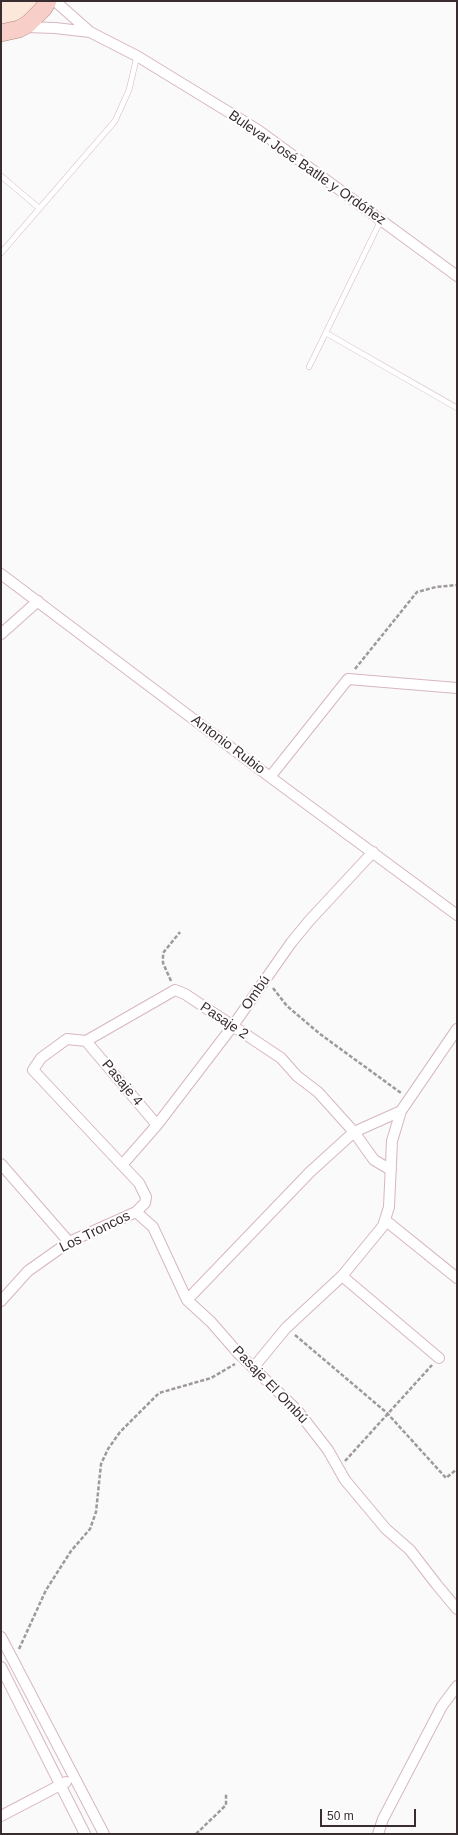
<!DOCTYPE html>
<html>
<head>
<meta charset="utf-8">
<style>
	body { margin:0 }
	#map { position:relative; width:458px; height:1835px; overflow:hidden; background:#fafafa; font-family:Helvetica,sans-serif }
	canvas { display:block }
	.frame { position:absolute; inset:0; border:2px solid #392d30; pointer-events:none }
	.scale { position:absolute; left:320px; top:1809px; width:96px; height:18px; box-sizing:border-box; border:2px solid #392d30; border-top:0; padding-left:5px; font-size:12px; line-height:14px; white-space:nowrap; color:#392d30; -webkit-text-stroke:3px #fff; paint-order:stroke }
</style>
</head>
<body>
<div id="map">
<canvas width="458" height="1835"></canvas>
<div class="frame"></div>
<div class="scale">50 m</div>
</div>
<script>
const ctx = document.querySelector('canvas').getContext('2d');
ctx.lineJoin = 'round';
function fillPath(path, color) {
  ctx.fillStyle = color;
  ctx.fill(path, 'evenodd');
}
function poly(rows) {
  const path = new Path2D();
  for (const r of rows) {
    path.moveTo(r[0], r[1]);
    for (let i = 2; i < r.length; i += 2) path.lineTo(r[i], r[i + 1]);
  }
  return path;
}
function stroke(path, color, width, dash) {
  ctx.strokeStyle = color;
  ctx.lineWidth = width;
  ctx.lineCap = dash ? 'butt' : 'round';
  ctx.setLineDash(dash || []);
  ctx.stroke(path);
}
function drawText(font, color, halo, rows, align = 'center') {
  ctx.font = font + ' Helvetica,sans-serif';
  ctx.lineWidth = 4;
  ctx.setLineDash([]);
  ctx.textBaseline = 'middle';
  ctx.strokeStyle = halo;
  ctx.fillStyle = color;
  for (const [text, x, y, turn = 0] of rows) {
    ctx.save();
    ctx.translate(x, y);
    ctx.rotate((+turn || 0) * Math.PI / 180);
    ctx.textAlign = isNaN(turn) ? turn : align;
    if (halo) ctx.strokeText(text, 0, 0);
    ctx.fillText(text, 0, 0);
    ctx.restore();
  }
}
fillPath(poly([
	[1,1,39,1,20,21,1,26]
]), '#fbe8da');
const lane = poly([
	[1,176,39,208],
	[1,253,115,121,129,90,137,56],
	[326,333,457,408],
	[309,367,381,220]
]);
const street = poly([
	[55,1,90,32,137,56,258,130,457,276],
	[25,27,55,28,90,32],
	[1,574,270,777,457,915],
	[1,634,38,601],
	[270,777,348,679,457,688],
	[86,1041,157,1125],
	[1,1164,69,1242],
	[122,1165,157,1125,232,1027,291,943,309,921,373,852],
	[136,1212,153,1227,187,1300,211,1322,238,1353,297,1410,328,1450,345,1480,386,1529,410,1550,437,1585,457,1609],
	[385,1220,457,1278],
	[342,1276,439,1358],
	[187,1300,310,1172,354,1132,401,1111],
	[1,1301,28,1271,69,1242,136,1212,145,1203,146,1197,139,1183,33,1070,41,1058,67,1039,86,1041,175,990,185,994,281,1058,297,1076,318,1092,354,1132,374,1160,391,1170],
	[253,1368,286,1328,342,1276,383,1226,389,1207,392,1141,401,1111,457,1029],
	[1,1637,104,1834],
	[1,1667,85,1834],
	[1,1816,66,1782],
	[378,1834,383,1819,442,1706,457,1686]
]);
const primary = poly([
	[1,33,19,29,28,24,43,9,48,1]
]);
stroke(lane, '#d7b6c0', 6);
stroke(street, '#d7b6c0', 12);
stroke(primary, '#b1827b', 18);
stroke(poly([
	[355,669,417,592,436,587,457,585],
	[171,981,163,963,163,953,180,932],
	[273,988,287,1006,320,1034,401,1093],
	[295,1335,387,1413,446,1478,457,1469],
	[345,1461,432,1365],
	[19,1649,46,1590,71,1551,90,1529,96,1512,101,1464,108,1449,120,1432,159,1393,211,1378,235,1364],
	[196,1834,226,1805,226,1794]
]), '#9f999b', 2.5, [4, 2]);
stroke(lane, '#fff', 5);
stroke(street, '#fff', 10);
stroke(primary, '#f7cfc8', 17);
drawText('14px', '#392d30', '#fff', [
	["Bulevar José Batlle y Ordóñez",307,168,35],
	["Antonio Rubio",228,745,37],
	["Ombú",256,993,-55],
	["Pasaje 2",224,1021,34],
	["Pasaje 4",122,1083,50],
	["Los Troncos",95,1232,-26],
	["Pasaje El Ombú",270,1385,46]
]);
</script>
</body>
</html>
